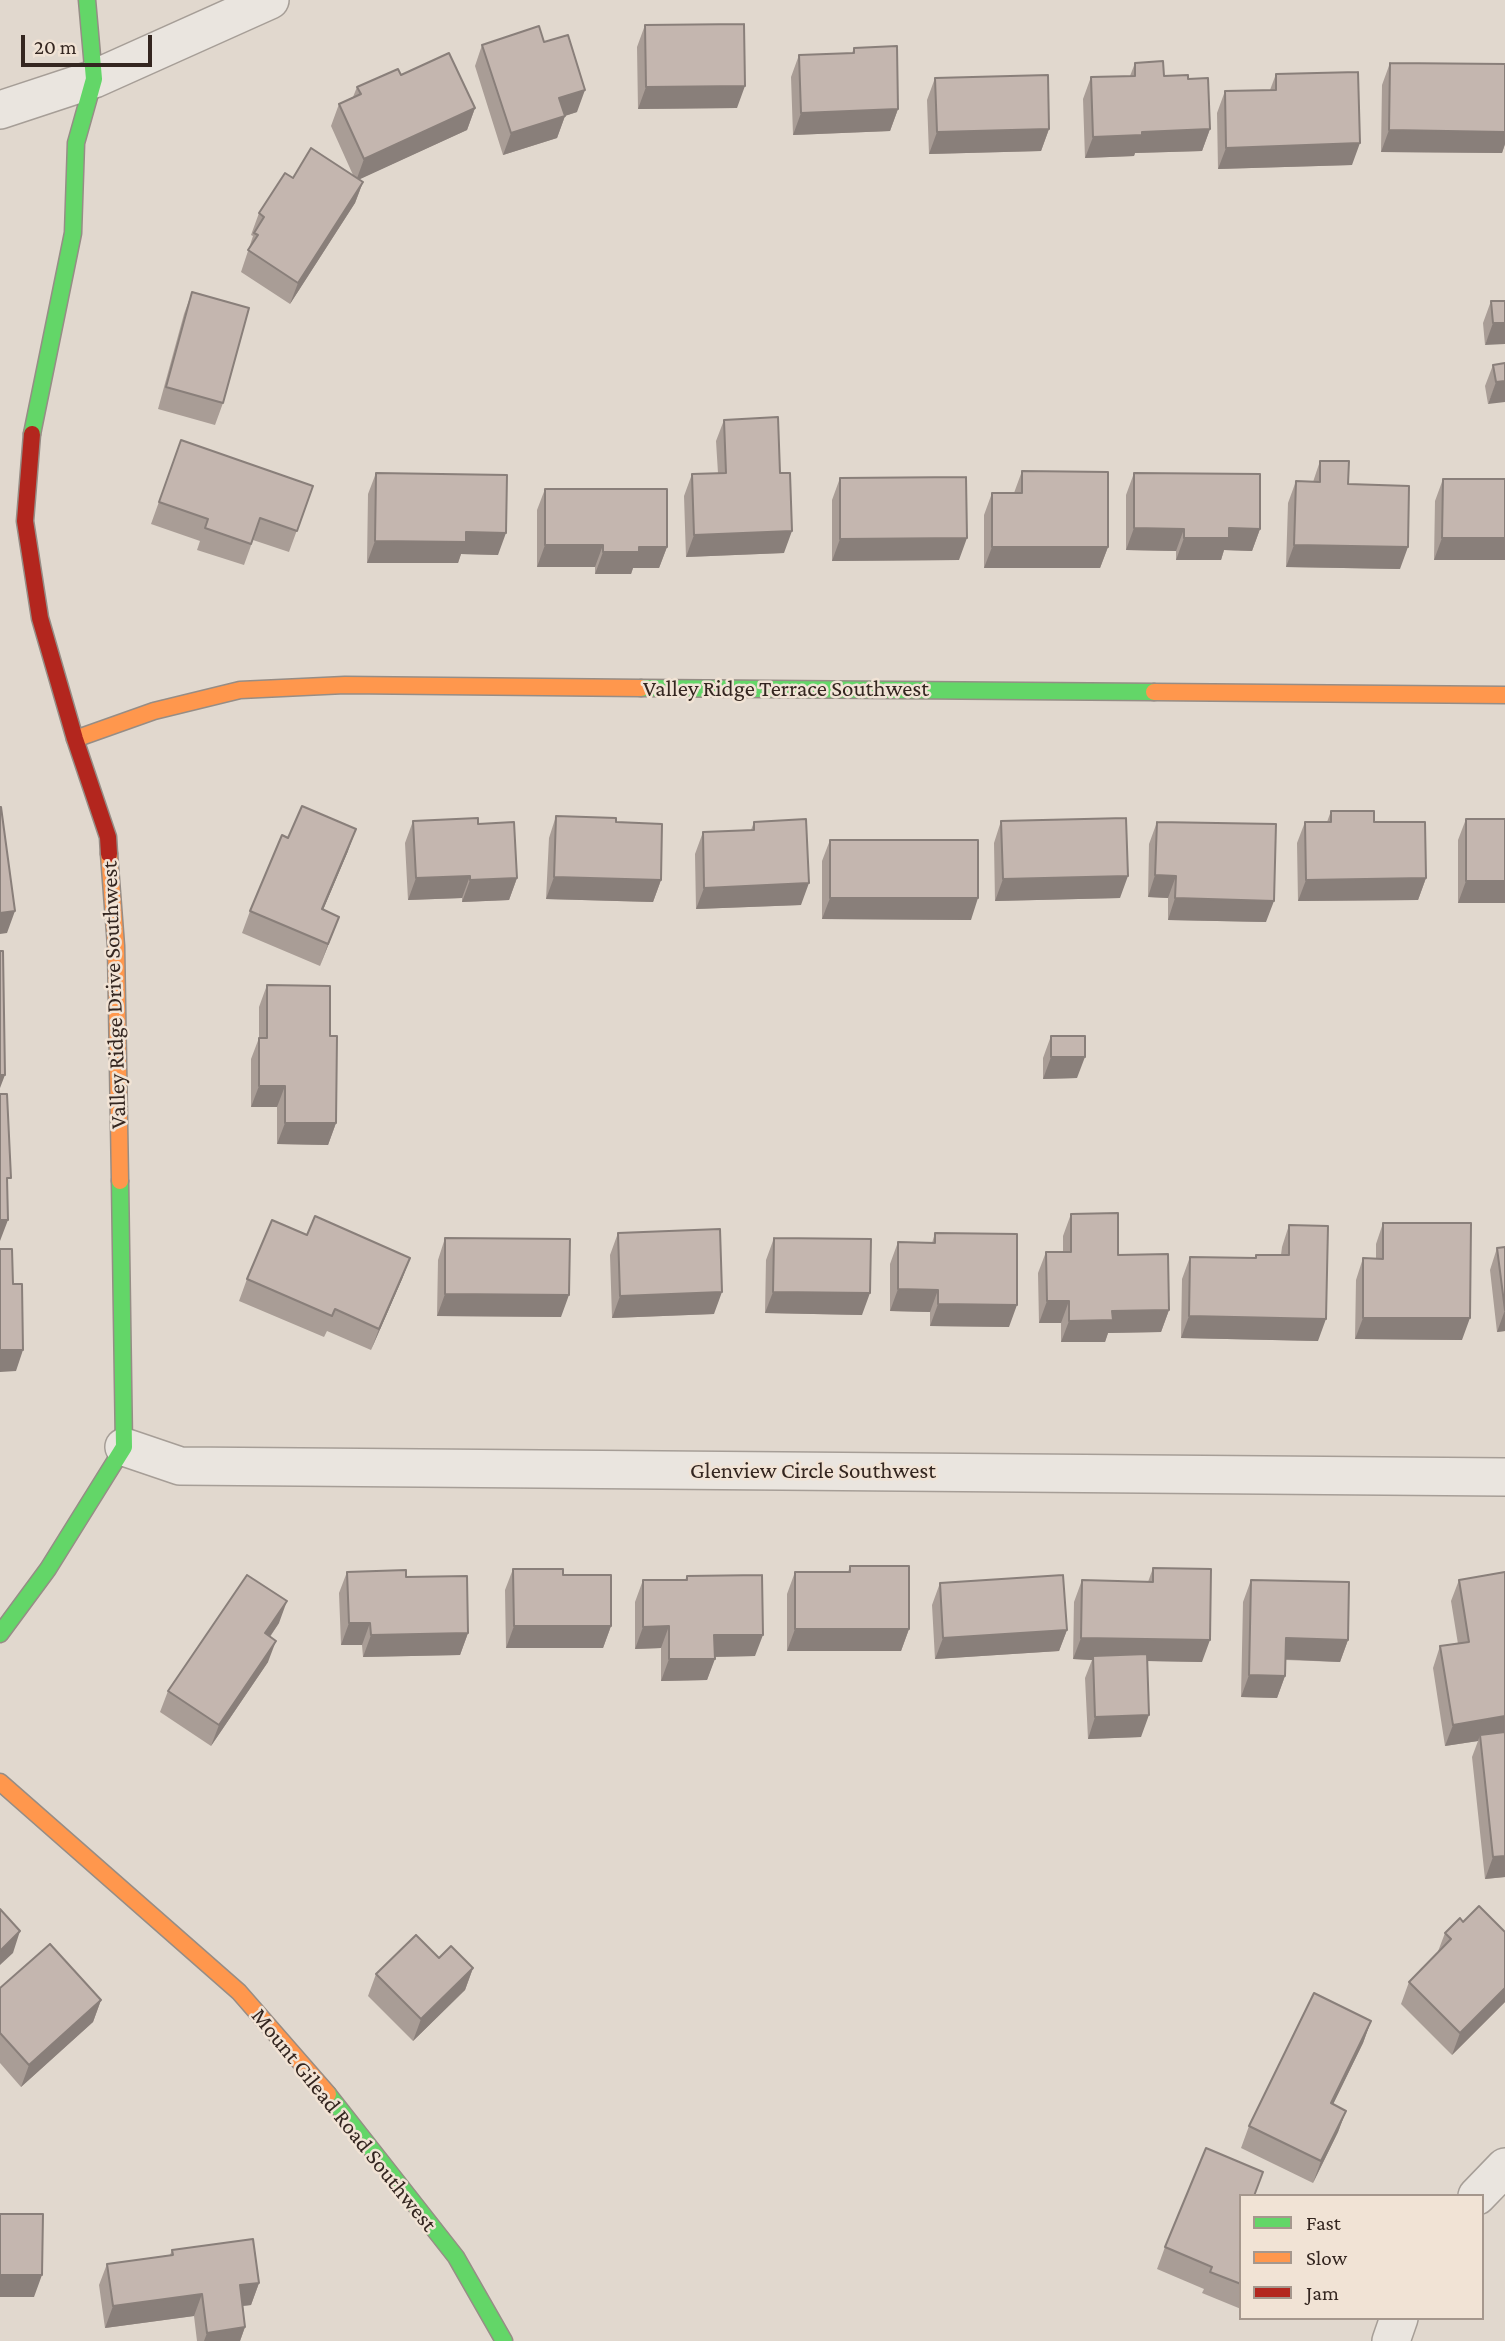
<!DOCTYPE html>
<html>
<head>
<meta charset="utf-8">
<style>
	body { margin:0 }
	#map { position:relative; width:1505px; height:2341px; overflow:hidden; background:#e1d8ce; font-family:"Crimson Pro",serif }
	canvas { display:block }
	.legend { position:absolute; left:1239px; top:2194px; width:245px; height:126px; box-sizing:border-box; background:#f1e3d5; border:2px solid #a5978d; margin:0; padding:9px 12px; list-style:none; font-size:21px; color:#342620 }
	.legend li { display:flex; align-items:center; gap:14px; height:35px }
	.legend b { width:35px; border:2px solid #a5978d }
	.scale { position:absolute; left:21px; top:35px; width:131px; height:32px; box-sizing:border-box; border:4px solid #342620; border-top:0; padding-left:9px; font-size:21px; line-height:24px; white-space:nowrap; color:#342620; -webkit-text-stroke:5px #f1e3d5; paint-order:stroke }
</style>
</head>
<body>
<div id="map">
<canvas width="1505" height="2341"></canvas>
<ul class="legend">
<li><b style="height:9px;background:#63d668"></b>Fast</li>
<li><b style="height:9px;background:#ff974d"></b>Slow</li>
<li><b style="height:9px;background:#b3261e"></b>Jam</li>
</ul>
<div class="scale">20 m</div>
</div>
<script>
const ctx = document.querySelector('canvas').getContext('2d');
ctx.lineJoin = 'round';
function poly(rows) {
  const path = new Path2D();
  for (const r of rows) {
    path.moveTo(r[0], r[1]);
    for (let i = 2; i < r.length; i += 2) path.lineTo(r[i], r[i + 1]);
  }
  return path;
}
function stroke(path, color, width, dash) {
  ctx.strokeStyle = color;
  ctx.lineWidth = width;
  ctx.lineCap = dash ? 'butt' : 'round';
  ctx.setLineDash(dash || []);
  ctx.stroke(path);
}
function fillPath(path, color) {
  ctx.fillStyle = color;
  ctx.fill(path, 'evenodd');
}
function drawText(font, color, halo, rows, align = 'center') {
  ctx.font = font + ' "Crimson Pro",serif';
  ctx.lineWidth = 5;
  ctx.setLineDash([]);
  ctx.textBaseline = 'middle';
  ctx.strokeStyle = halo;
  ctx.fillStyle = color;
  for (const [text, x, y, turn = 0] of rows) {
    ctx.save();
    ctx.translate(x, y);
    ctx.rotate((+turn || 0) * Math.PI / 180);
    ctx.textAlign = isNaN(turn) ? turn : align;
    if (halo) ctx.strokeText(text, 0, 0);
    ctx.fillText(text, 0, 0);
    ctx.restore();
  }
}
const street = poly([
	[0,110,94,79,270,0],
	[124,1447,180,1466,1505,1477],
	[1477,2196,1505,2167],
	[1391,2341,1399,2318]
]);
const fast = poly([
	[32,434,73,233,76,143,94,79,87,0],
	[641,688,1154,692],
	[0,1634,48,1569,124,1447,120,1181],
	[328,2094,456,2257,504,2341]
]);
const slow = poly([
	[1154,692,1505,695],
	[75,739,154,711,240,690,345,685,641,688],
	[109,854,116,946,120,1181],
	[0,1782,239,1992,328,2094]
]);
const jam = poly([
	[32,434,25,521,40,618,75,739,108,837,109,854]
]);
stroke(street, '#a69e97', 40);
stroke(fast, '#968d86', 19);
stroke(slow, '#968d86', 19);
stroke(jam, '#968d86', 19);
stroke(street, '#eae5df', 37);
stroke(fast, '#63d668', 16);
stroke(slow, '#ff974d', 16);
stroke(jam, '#b3261e', 16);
fillPath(poly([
	[645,25,737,108,638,109,637,47],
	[544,42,577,112,565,116,557,138,503,155,475,66,482,45],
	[854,48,898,109,890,131,793,135,791,77,799,55,852,53],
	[1135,63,1164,76,1188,79,1210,129,1202,151,1135,153,1134,156,1085,158,1083,99,1091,77,1130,76],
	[1390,63,1505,64,1505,144,1502,153,1381,152,1382,85],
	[1276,74,1352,165,1218,169,1217,113,1225,91,1270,90],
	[401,75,475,108,467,130,359,179,363,182,355,203,290,304,241,272,253,236,251,235,259,213,293,178,353,175,331,126,339,104,353,97,357,87],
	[935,78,1049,129,1041,151,929,154,927,100],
	[192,292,223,403,215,425,158,409,184,314],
	[1491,301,1505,301,1485,345,1483,323],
	[1505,363,1488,404,1485,386,1493,365],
	[724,420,784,553,686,557,684,496,692,474,718,473,716,441],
	[181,440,313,486,289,552,253,540,244,565,197,550,200,541,151,524],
	[1320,461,1348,484,1400,569,1286,567,1288,503,1296,481,1313,482],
	[1022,471,1108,547,1100,568,984,568,984,515,992,493,1014,493],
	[376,473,498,555,461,554,458,563,367,563,368,494],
	[1134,473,1260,529,1252,551,1224,550,1221,560,1176,560,1176,551,1126,550,1126,495],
	[840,478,959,560,832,561,832,500],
	[1443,479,1505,479,1505,560,1434,560,1435,501],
	[545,489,667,547,659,568,633,568,631,574,595,574,595,567,537,567,537,510],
	[1331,811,1374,822,1426,878,1418,900,1298,901,1297,843,1305,822,1327,822],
	[556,816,661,880,653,902,546,899,549,838],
	[1466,819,1505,819,1505,903,1458,903,1458,840],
	[413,821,478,824,517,878,509,900,462,902,462,898,408,900,405,843],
	[1001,821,1120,898,995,901,994,843],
	[754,822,801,905,696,909,695,854,703,832,751,830],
	[1157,822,1266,922,1168,920,1168,898,1148,897,1149,844],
	[288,838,348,851,323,910,331,938,320,966,242,933,250,911],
	[830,840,971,920,822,919,822,861],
	[267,985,330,1036,336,1123,328,1145,277,1144,277,1107,251,1107,251,1059,259,1038,259,1007],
	[1051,1036,1077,1078,1043,1079,1043,1058],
	[1071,1214,1118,1255,1169,1310,1161,1332,1108,1333,1105,1342,1061,1342,1061,1323,1039,1323,1038,1273,1046,1252,1063,1252,1063,1236],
	[1383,1223,1462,1340,1355,1339,1356,1280,1363,1258,1376,1259,1376,1244],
	[1289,1225,1318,1341,1181,1338,1182,1279,1190,1257,1255,1258,1256,1255,1281,1255,1282,1247],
	[618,1233,714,1314,612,1318,610,1255],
	[935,1233,1009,1327,930,1326,930,1312,890,1311,890,1264,898,1242,932,1243],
	[307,1235,410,1258,402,1279,371,1350,327,1331,324,1337,239,1301,247,1279],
	[445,1238,561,1317,437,1316,438,1260],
	[774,1238,862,1315,765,1313,766,1260],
	[1505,1247,1505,1331,1497,1332,1490,1270,1497,1248],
	[850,1566,909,1629,901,1651,787,1651,787,1594,795,1572,848,1572],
	[1153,1568,1202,1662,1147,1661,1141,1737,1088,1739,1085,1678,1092,1660,1073,1659,1074,1602,1082,1580,1148,1582],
	[513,1569,563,1575,611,1626,603,1648,506,1648,505,1590],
	[347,1572,468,1633,460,1655,363,1657,362,1645,341,1645,339,1593],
	[1505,1572,1505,1877,1485,1879,1472,1757,1478,1741,1445,1746,1433,1668,1440,1646,1458,1644,1451,1601,1459,1580],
	[687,1576,755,1656,715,1657,707,1680,661,1681,661,1648,635,1649,635,1602,643,1580,685,1580],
	[1251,1580,1348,1640,1340,1662,1286,1660,1285,1676,1277,1698,1241,1697,1243,1602],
	[940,1583,1067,1630,1059,1651,935,1659,932,1605],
	[279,1623,270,1637,268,1662,211,1746,160,1712,168,1691],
	[1505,1932,1505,2002,1452,2055,1401,2004,1409,1982,1437,1954,1445,1933],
	[439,1958,473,1968,465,1990,413,2041,368,1996,376,1974],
	[0,1988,101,2000,93,2022,21,2087,0,2063],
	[1371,2021,1363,2043,1333,2104,1346,2111,1338,2132,1313,2183,1241,2148,1249,2126],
	[1241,2196,1241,2309,1202,2293,1204,2289,1157,2269,1165,2247],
	[172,2250,259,2283,251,2305,243,2306,245,2327,240,2341,197,2341,194,2316,105,2328,99,2285,107,2264,170,2255]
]), '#a99d96');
fillPath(poly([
	[745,86,737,108,638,109,646,87],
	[585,90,577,112,552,120,559,98],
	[475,108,467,130,356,181,364,159],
	[898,109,890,131,793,135,801,113],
	[565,116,557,138,503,155,511,133],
	[1049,129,1041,151,929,154,937,132],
	[1210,129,1202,151,1135,153,1134,156,1085,158,1093,137,1142,132],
	[1389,130,1505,132,1505,144,1502,153,1381,152],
	[1360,143,1352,165,1218,169,1226,148],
	[363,182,355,203,290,304,298,283],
	[1493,323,1505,323,1505,344,1485,345],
	[1505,381,1505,402,1488,404,1496,382],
	[1134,528,1184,529,1176,551,1126,550],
	[1229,528,1260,529,1252,551,1224,550,1221,560,1176,560,1184,538],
	[792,531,784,553,686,557,694,535],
	[466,532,506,533,498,555,461,554,458,563,367,563,375,541],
	[967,538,959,560,832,561,840,539],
	[1442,538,1505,538,1505,560,1434,560],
	[545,545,603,545,595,567,537,567],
	[1294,545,1408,547,1400,569,1286,567],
	[639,547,667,547,659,568,633,568,631,574,595,574,603,552],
	[992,547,1108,547,1100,568,984,568],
	[356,829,348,851,314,931,322,909],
	[1155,875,1176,876,1168,898,1148,897],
	[470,876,462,898,408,900,416,878],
	[1128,876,1120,898,995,901,1003,879],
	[554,877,661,880,653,902,546,899],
	[517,878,509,900,462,902,470,880],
	[1426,878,1418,900,1298,901,1306,880],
	[1466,881,1505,881,1505,903,1458,903],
	[809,883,801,905,696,909,704,888],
	[830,898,978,898,971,920,822,919],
	[1175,898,1274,901,1266,922,1168,920],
	[15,911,7,933,0,934,0,913],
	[339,917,331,938,320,966,328,944],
	[1051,1057,1085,1057,1077,1078,1043,1079],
	[0,1075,5,1075,0,1088],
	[259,1086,285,1086,277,1107,251,1107],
	[285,1123,336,1123,328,1145,277,1144],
	[0,1220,8,1220,0,1241],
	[410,1258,402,1279,371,1350,379,1329],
	[898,1289,938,1290,930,1312,890,1311],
	[722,1292,714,1314,612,1318,620,1296],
	[773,1292,870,1293,862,1315,765,1313],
	[445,1294,569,1295,561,1317,437,1316],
	[1047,1301,1069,1301,1061,1323,1039,1323],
	[938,1304,1017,1305,1009,1327,930,1326],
	[1169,1310,1161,1332,1108,1333,1105,1342,1061,1342,1069,1321,1112,1311],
	[1505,1310,1505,1331,1497,1332],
	[1189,1316,1326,1319,1318,1341,1181,1338],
	[1363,1318,1470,1318,1462,1340,1355,1339],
	[0,1350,23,1350,16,1371,0,1372],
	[287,1601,279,1623,257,1655,265,1633],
	[349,1623,370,1623,362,1645,341,1645],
	[514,1626,611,1626,603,1648,506,1648],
	[669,1626,661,1648,635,1649,643,1627],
	[795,1629,909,1629,901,1651,787,1651],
	[1067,1630,1059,1651,935,1659,943,1638],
	[468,1633,460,1655,363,1657,371,1635],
	[714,1635,763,1635,755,1656,706,1657],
	[1081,1638,1210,1640,1202,1662,1093,1660,1093,1656,1092,1660,1073,1659],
	[1286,1638,1348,1640,1340,1662,1279,1659],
	[276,1641,268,1662,211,1746,219,1725],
	[669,1659,715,1659,707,1680,661,1681],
	[1249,1675,1285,1676,1277,1698,1241,1697],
	[1149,1715,1141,1737,1088,1739,1095,1717],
	[1505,1716,1505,1736,1480,1735,1478,1741,1445,1746,1453,1725],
	[1505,1856,1505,1877,1485,1879,1493,1857],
	[20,1931,13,1953,0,1965,0,1951],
	[473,1968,465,1990,413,2041,421,2019],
	[1505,1988,1505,2002,1452,2055,1460,2033],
	[101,2000,93,2022,21,2087,29,2065],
	[1371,2021,1363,2043,1323,2125,1331,2103],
	[1346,2111,1338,2132,1313,2183,1321,2161],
	[0,2275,42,2275,34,2297,0,2297],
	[259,2283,251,2305,232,2307,240,2285],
	[202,2294,194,2316,105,2328,113,2306],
	[245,2327,240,2341,204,2341,207,2333]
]), '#897f7a');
const building = poly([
	[744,24,745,86,646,87,645,25,744,24],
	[539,26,544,42,568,35,585,90,559,98,565,116,511,133,482,45,539,26],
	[897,46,898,109,801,113,799,55,854,53,854,48,897,46],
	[449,53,475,108,364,159,339,104,361,94,357,87,398,69,401,75,449,53],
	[1163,61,1164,76,1188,75,1188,79,1208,78,1210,129,1142,132,1142,135,1093,137,1091,77,1135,76,1135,63,1163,61],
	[1390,63,1505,64,1505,132,1389,130,1390,63],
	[1358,72,1360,143,1226,148,1225,91,1276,90,1276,74,1358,72],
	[1048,75,1049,129,937,132,935,78,1048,75],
	[311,148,363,182,298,283,248,250,258,235,254,233,264,217,259,213,285,173,293,178,311,148],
	[192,292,249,308,223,403,166,387,192,292],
	[1491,301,1505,301,1505,323,1493,323,1491,301],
	[1505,363,1505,381,1496,382,1493,365,1505,363],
	[778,417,780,473,790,473,792,531,694,535,692,474,726,473,724,420,778,417],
	[181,440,313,486,297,531,260,518,251,544,205,528,208,519,159,502,181,440],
	[1320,461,1349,461,1348,484,1409,486,1408,547,1294,545,1296,481,1320,482,1320,461],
	[1022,471,1108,472,1108,547,992,547,992,493,1022,493,1022,471],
	[376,473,507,475,506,533,466,532,466,542,375,541,376,473],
	[1134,473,1260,474,1260,529,1229,528,1229,538,1184,538,1184,529,1134,528,1134,473],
	[966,477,967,538,840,539,840,478,966,477],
	[1443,479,1505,479,1505,538,1442,538,1443,479],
	[545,489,667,489,667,547,639,547,639,552,603,552,603,545,545,545,545,489],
	[302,806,356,829,322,909,339,917,328,944,250,911,282,835,288,838,302,806],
	[0,807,1,807,15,911,0,913,0,807],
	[1331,811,1374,811,1374,822,1425,822,1426,878,1306,880,1305,822,1331,822,1331,811],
	[556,816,616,818,616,822,662,824,661,880,554,877,556,816],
	[478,818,478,824,514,822,517,878,470,880,470,876,416,878,413,821,478,818],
	[1126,818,1128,876,1003,879,1001,821,1126,818],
	[806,819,809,883,704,888,703,832,754,830,754,822,806,819],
	[1466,819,1505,819,1505,881,1466,881,1466,819],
	[1157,822,1276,824,1274,901,1175,898,1176,876,1155,875,1157,822],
	[830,840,978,840,978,898,830,898,830,840],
	[0,951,3,951,5,1075,0,1075,0,951],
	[267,985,330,986,330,1036,337,1036,336,1123,285,1123,285,1086,259,1086,259,1038,267,1038,267,985],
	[1051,1036,1085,1036,1085,1057,1051,1057,1051,1036],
	[0,1094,7,1094,11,1178,7,1178,8,1220,0,1220,0,1094],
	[1118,1213,1118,1255,1168,1254,1169,1310,1112,1311,1113,1320,1069,1321,1069,1301,1047,1301,1046,1252,1071,1252,1071,1214,1118,1213],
	[315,1216,410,1258,379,1329,335,1309,332,1316,247,1279,272,1220,307,1235,315,1216],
	[1383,1223,1471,1223,1470,1318,1363,1318,1363,1258,1383,1259,1383,1223],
	[1289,1225,1328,1226,1326,1319,1189,1316,1190,1257,1256,1258,1256,1255,1289,1255,1289,1225],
	[720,1229,722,1292,620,1296,618,1233,720,1229],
	[935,1233,1017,1234,1017,1305,938,1304,938,1290,898,1289,898,1242,935,1243,935,1233],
	[445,1238,570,1239,569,1295,445,1294,445,1238],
	[774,1238,871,1239,870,1293,773,1292,774,1238],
	[1505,1247,1505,1310,1497,1248,1505,1247],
	[0,1249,12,1249,13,1284,22,1284,23,1350,0,1350,0,1249],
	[850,1566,909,1566,909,1629,795,1629,795,1572,850,1572,850,1566],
	[1153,1568,1211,1569,1210,1640,1081,1638,1082,1580,1153,1582,1153,1568],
	[513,1569,563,1569,563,1575,611,1575,611,1626,514,1626,513,1569],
	[406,1570,406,1577,467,1576,468,1633,371,1635,370,1623,349,1623,347,1572,406,1570],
	[1505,1572,1505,1716,1453,1725,1440,1646,1469,1642,1459,1580,1505,1572],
	[247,1575,287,1601,265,1633,276,1641,219,1725,168,1691,247,1575],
	[762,1575,763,1635,714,1635,715,1659,669,1659,669,1626,643,1627,643,1580,687,1580,687,1576,762,1575],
	[1063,1575,1067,1630,943,1638,940,1583,1063,1575],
	[1251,1580,1349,1582,1348,1640,1286,1638,1285,1676,1249,1675,1251,1580],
	[1147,1654,1149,1715,1095,1717,1093,1656,1147,1654],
	[1505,1732,1505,1856,1493,1857,1480,1735,1505,1732],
	[1479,1906,1505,1932,1505,1988,1460,2033,1409,1982,1451,1939,1445,1933,1460,1918,1463,1922,1479,1906],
	[0,1909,20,1931,0,1951,0,1909],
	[416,1935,439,1958,451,1946,473,1968,421,2019,376,1974,416,1935],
	[50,1944,101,2000,29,2065,0,2033,0,1988,50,1944],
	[1314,1993,1371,2021,1331,2103,1346,2111,1321,2161,1249,2126,1314,1993],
	[1206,2148,1263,2172,1254,2196,1241,2196,1241,2284,1210,2272,1212,2267,1165,2247,1206,2148],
	[0,2214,43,2214,42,2275,0,2275,0,2214],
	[253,2239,259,2283,240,2285,245,2327,207,2333,202,2294,113,2306,107,2264,173,2255,172,2250,253,2239]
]);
fillPath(building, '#c4b6af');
stroke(building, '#897f7a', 2);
drawText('23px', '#342620', '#f1e3d5', [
	["Valley Ridge Terrace Southwest",786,689],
	["Valley Ridge Drive Southwest",114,995,-92],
	["Glenview Circle Southwest",813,1471],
	["Mount Gilead Road Southwest",344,2120,51]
]);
</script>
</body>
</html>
